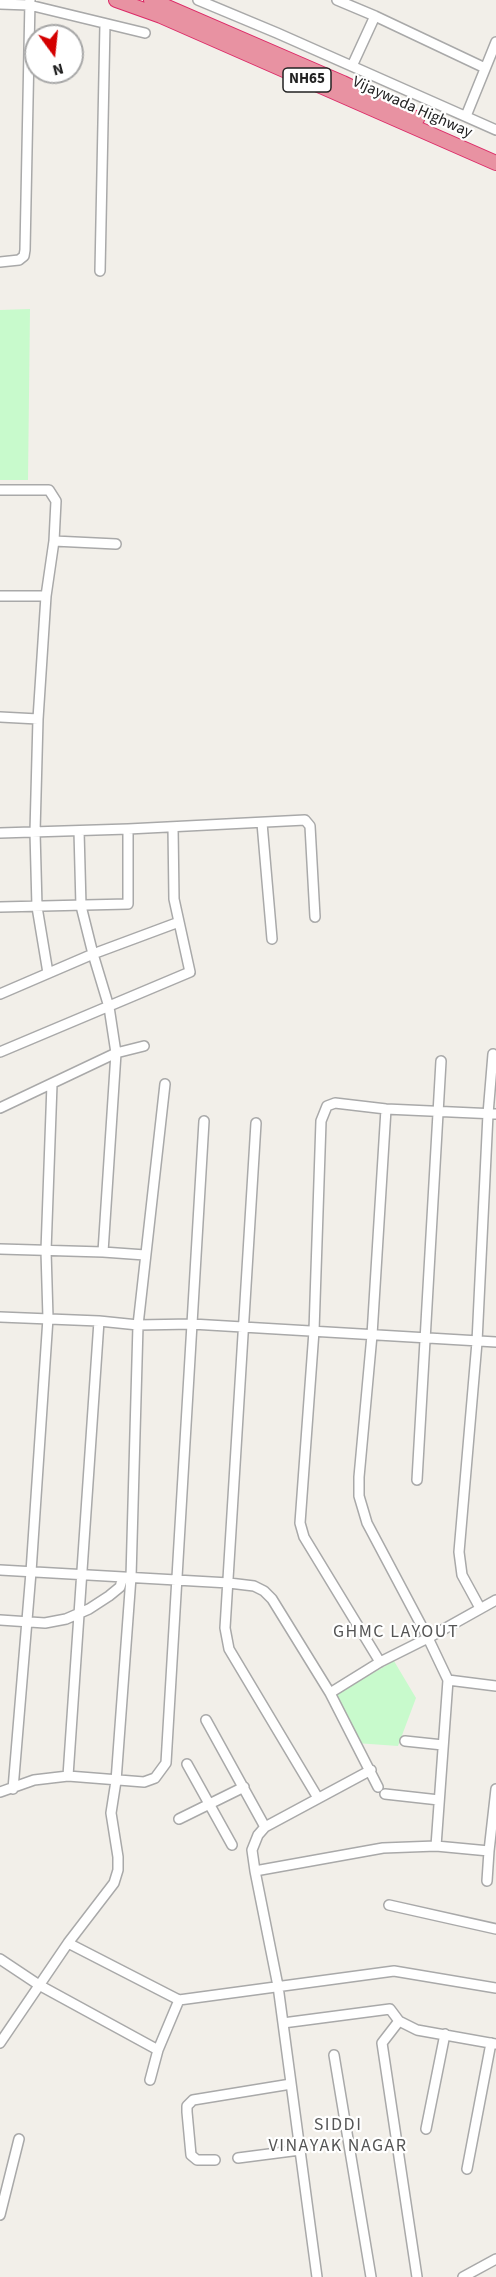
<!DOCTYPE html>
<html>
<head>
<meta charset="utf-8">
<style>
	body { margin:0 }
	#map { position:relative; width:496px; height:2277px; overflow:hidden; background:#f2efe9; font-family:"Source Sans 3",sans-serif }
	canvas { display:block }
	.north { position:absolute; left:24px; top:24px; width:60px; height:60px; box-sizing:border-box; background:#fff; border:2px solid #a7a7a7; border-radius:50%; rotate:165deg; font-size:16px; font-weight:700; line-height:24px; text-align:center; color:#222 }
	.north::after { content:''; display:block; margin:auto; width:21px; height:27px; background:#d40000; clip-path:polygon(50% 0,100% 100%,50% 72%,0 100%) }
</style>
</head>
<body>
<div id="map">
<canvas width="496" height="2277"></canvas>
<div class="north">N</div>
</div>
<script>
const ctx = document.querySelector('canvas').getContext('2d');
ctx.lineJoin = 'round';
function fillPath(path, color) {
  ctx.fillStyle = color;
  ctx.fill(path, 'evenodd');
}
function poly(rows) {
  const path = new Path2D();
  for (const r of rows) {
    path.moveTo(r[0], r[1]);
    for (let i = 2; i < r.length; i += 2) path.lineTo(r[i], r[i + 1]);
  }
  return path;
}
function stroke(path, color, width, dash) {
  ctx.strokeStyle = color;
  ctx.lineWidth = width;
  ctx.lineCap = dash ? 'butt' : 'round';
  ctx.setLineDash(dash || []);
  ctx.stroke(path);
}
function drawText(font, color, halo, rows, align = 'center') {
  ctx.font = font + ' "Source Sans 3",sans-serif';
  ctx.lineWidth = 4.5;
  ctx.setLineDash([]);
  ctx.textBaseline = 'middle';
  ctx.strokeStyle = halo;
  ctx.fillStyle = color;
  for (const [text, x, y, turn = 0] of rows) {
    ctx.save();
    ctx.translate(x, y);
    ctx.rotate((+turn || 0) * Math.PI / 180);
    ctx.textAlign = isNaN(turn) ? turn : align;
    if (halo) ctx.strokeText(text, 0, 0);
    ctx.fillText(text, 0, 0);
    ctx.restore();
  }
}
fillPath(poly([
	[30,309,28,480,0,480,0,310],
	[394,1661,416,1698,398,1746,356,1743,336,1694]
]), '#c8facc');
const minor = poly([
	[198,0,277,33,496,130],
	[337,0,375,16],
	[0,4,29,5,145,33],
	[352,66,375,16,485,68],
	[466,116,496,42],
	[0,262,19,260,24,256,25,250,30,0],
	[100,271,105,24],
	[0,490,49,490,56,501,54,541,46,596,38,719,35,832,37,907,48,973],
	[54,541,116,544],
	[0,596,46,596],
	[0,717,38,719],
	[262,823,272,939],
	[79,831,81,906,93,954,179,922],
	[0,833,128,829,305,820,310,826,315,917],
	[0,907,128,904,128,829],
	[0,994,93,954,109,1007,116,1053,103,1252,145,1255],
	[0,1052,190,972,174,899,173,827],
	[0,1108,116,1053,144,1046],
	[386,1109,372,1335,359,1477,359,1496,367,1523,428,1638,448,1680],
	[256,1123,225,1628,229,1649,318,1798],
	[0,1249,103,1252],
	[0,1317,99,1321,138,1325,192,1324,496,1342],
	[99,1321,68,1776,144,1782,155,1778,166,1763,204,1121],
	[417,1480,441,1061],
	[0,1570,229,1583,254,1586,264,1591,272,1599,330,1693,378,1787],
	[480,1608,462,1575,459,1552,477,1342,488,1114,493,1054],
	[0,1620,45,1623,66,1619,89,1609,109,1596,120,1587,123,1577],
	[380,1662,304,1537,300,1523,314,1331,321,1121,327,1106,335,1103,386,1109,496,1114],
	[330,1693,380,1662,428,1638,496,1600],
	[206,1720,265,1827],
	[405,1741,443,1745],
	[187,1764,232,1845],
	[13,1789,31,1572,48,1318,46,1251,52,1084],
	[0,1792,34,1780,68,1776],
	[385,1794,439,1800],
	[179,1819,244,1787],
	[436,1846,448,1680,496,1686],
	[255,1871,252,1850,258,1835,265,1827,371,1770],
	[487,1881,489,1851],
	[389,1905,496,1929],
	[68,1943,179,2000,394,1971,496,1988],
	[0,1959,39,1985,158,2050],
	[399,2021,382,2043,417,2277],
	[283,2023,390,2009,399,2021,417,2030,496,2044],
	[0,2043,68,1943,114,1883,118,1870,118,1857,111,1813,116,1781,131,1577,138,1325,165,1084],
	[334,2055,371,2277],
	[150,2080,158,2050,179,2000],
	[426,2129,445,2034],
	[238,2158,300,2150],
	[215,2160,197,2160,191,2155,187,2112,187,2106,193,2100,291,2084],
	[467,2169,491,2043],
	[0,2215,19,2139],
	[317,2277,278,1986,255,1871,383,1848,436,1846,489,1851,496,1789],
	[463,2277,496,2259]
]);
const highway = poly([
	[116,0,161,16,496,163],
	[151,0,343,83,417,119]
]);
stroke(minor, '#a9a9a9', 12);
stroke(highway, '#dc2a67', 16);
stroke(minor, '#fff', 9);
stroke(highway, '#e892a2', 14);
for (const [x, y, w] of [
	[307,80,48]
]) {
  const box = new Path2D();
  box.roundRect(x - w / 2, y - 12, w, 24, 4.5);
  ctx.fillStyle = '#fff';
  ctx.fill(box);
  stroke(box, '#222', 1.5);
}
drawText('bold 15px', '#222', null, [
	["NH65",307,80]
]);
drawText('16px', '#222', '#fff', [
	["Vijaywada Highway",412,108,24]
]);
ctx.letterSpacing = '1.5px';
drawText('18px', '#555', '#fff', [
	["GHMC LAYOUT",396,1633],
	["SIDDI",338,2126],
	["VINAYAK NAGAR",338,2147]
]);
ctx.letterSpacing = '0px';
</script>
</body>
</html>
